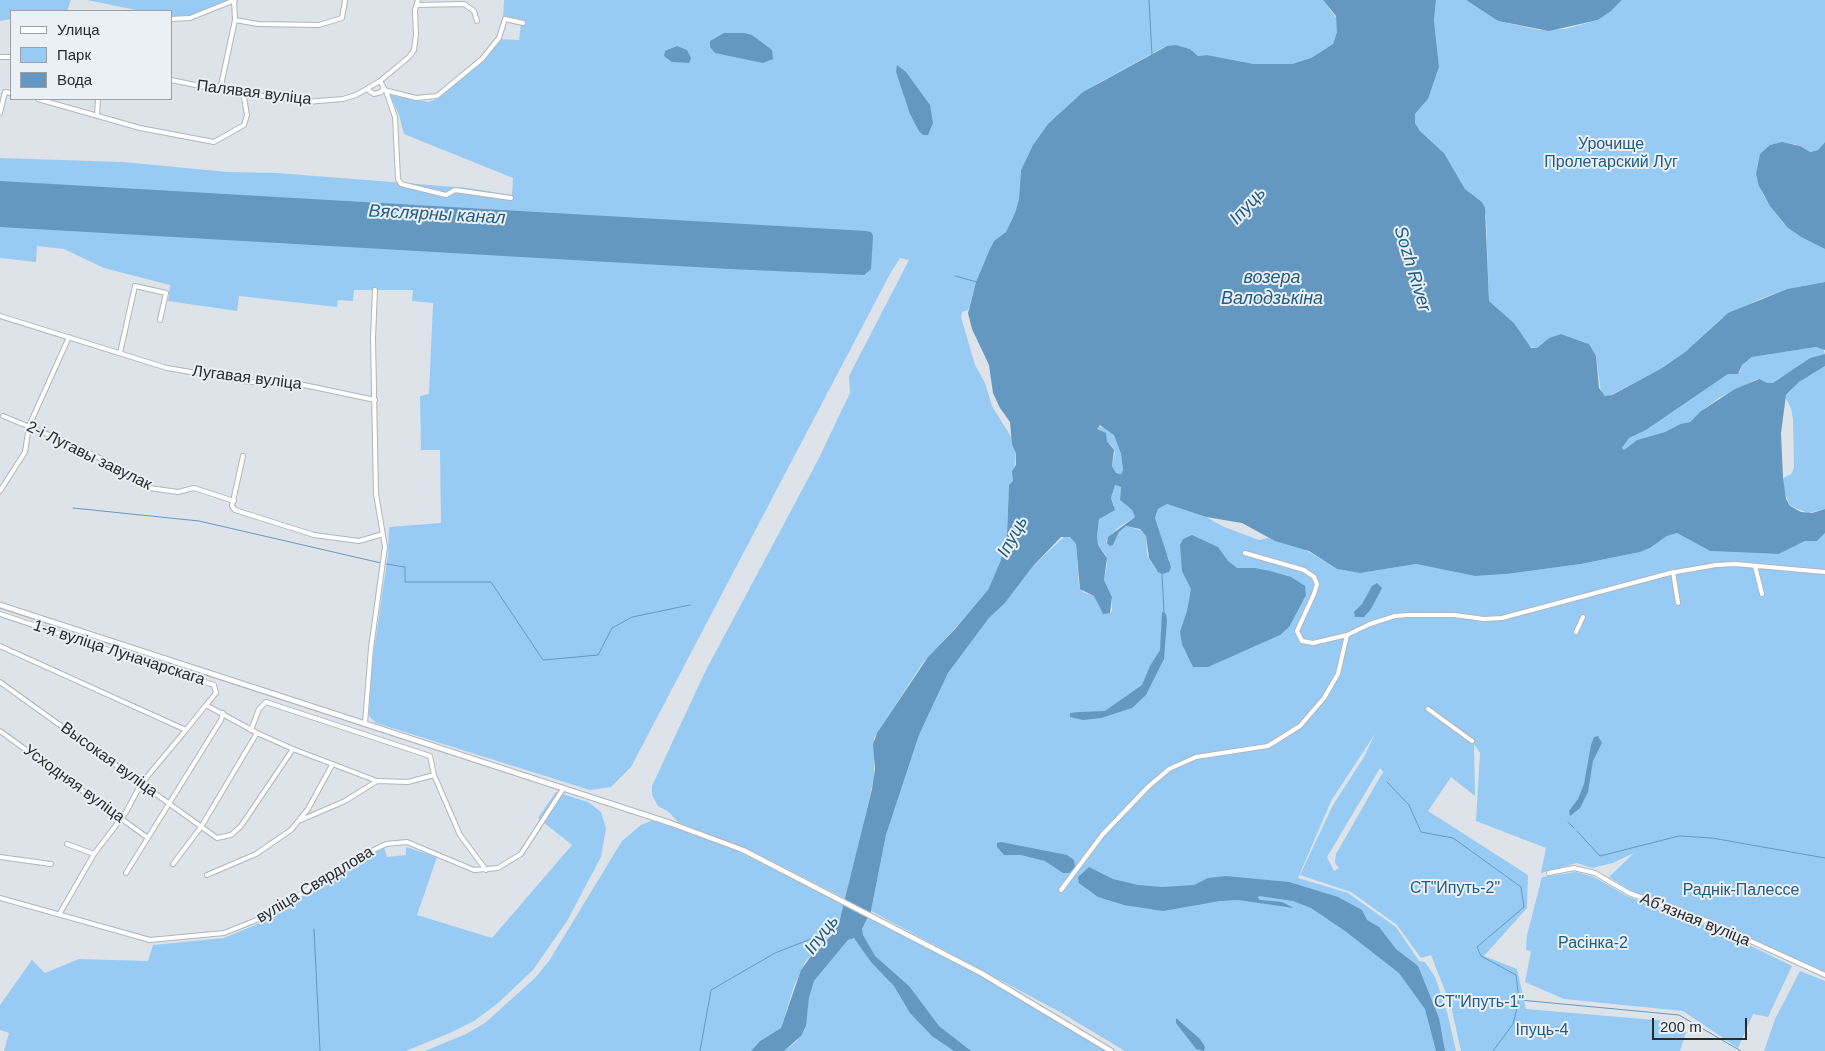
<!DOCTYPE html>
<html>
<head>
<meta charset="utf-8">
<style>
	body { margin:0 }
	#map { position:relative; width:1825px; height:1051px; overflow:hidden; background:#dde3e8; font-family:Helvetica,sans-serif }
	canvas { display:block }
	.legend { position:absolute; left:10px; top:10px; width:162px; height:90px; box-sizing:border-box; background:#eaf0f5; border:1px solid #9da1a5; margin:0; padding:6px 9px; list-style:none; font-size:15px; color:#292b2d }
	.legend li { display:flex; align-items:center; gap:10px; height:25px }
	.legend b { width:25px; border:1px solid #9da1a5 }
	.scale { position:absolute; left:1652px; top:1018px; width:95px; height:22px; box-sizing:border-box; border:2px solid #292b2d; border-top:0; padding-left:6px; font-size:15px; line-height:18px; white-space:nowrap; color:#292b2d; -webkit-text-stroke:4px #eaf0f5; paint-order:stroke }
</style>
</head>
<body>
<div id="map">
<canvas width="1825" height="1051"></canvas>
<ul class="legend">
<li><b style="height:6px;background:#fff"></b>Улица</li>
<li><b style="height:14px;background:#98cbf4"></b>Парк</li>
<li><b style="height:14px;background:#6498c0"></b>Вода</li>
</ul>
<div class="scale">200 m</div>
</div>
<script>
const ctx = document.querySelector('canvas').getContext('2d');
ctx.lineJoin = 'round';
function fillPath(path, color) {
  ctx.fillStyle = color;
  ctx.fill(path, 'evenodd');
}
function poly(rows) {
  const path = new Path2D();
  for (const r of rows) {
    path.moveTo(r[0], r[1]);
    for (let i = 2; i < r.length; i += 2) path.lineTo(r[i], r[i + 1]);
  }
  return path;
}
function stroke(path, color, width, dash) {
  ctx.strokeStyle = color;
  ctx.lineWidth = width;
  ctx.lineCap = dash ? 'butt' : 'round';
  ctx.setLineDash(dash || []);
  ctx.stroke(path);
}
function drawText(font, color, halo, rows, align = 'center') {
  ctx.font = font + ' Helvetica,sans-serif';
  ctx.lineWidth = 4;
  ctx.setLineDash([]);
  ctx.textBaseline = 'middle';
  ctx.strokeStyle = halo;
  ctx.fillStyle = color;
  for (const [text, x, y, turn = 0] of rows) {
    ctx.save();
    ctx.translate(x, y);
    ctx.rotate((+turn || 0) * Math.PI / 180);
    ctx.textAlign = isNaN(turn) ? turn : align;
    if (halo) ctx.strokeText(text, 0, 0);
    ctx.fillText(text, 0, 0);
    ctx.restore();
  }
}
fillPath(poly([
	[0,0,71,0,67,11,11,11,11,19,0,21],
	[87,0,229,0,189,16,171,16,171,11,141,11],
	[504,0,1323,0,1337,19,1337,32,1333,44,1311,58,1292,64,1254,64,1207,55,1198,56,1190,49,1176,45,1164,47,1095,85,1048,124,1033,145,1021,170,1019,199,1015,213,1006,232,988,254,976,282,968,310,962,312,961,317,975,365,985,383,992,406,1013,440,1016,453,1013,481,1009,485,1007,534,1003,543,1001,560,987,593,922,664,874,738,874,778,846,899,756,853,678,822,669,812,658,806,652,795,652,786,705,672,818,460,850,393,849,376,909,260,900,258,891,272,631,767,611,787,590,790,376,723,369,716,371,670,388,555,389,527,441,523,440,450,421,450,420,396,429,394,433,303,412,301,413,290,354,290,353,301,338,300,337,307,239,296,237,311,168,301,170,285,104,268,64,249,37,246,36,262,0,258,0,158,123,162,228,172,277,173,468,188,512,195,513,178,404,134,399,115,390,95,428,102,437,99,484,61,501,39,519,40,521,23,503,18],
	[1436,0,1466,0,1498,21,1539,30,1565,29,1598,20,1611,11,1622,0,1825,0,1825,142,1818,150,1810,152,1795,144,1776,143,1756,174,1763,195,1783,223,1801,237,1825,249,1825,282,1787,289,1760,299,1722,318,1685,352,1662,368,1607,397,1601,392,1596,356,1587,343,1561,334,1549,338,1537,348,1529,347,1514,323,1489,301,1486,216,1482,202,1465,189,1444,153,1420,131,1415,123,1415,114,1428,99,1439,67,1434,20],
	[1815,347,1823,348,1825,354,1810,358,1776,382,1769,384,1757,379,1719,398,1701,411,1690,422,1680,424,1665,432,1637,440,1624,450,1622,448,1629,438,1646,430,1728,374,1740,372,1742,365,1752,357],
	[1825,366,1825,509,1808,513,1790,506,1784,491,1783,478,1791,474,1794,468,1793,420,1791,408,1785,397,1799,382],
	[1098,426,1109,429,1114,435,1121,454,1123,470,1121,474,1116,473,1112,466,1115,453,1112,446,1107,441,1106,435,1097,429],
	[1115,485,1121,487,1120,500,1132,510,1135,517,1119,527,1106,541,1109,545,1113,545,1119,532,1126,526,1140,530,1146,536,1147,555,1156,570,1170,561,1164,549,1155,518,1158,509,1167,504,1206,517,1224,527,1259,540,1268,538,1304,549,1337,569,1360,573,1416,564,1475,576,1507,574,1581,564,1640,552,1650,548,1667,536,1677,533,1710,551,1779,554,1805,541,1817,541,1825,533,1825,972,1733,931,1633,892,1609,877,1634,853,1613,863,1592,868,1577,863,1541,873,1546,848,1476,821,1480,753,1474,744,1475,796,1451,777,1428,811,1528,875,1527,908,1484,956,1517,969,1526,1009,1678,1022,1686,1032,1680,1051,1461,1051,1451,1006,1431,955,1421,958,1397,925,1351,892,1300,875,1333,805,1364,757,1375,734,1331,801,1298,878,1348,893,1396,927,1419,961,1425,962,1435,977,1447,1012,1456,1051,1125,1051,1060,1012,871,911,886,835,919,735,948,673,989,618,1005,603,1033,566,1065,536,1071,538,1076,544,1079,586,1083,592,1094,596,1101,610,1110,613,1112,611,1112,597,1104,580,1107,565,1106,555,1098,545,1097,537,1099,519,1106,513,1112,511,1114,505,1111,498],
	[1380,768,1383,772,1336,854,1335,863,1339,868,1334,871,1327,857],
	[556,792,588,802,601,812,606,828,601,857,567,921,533,970,497,1004,474,1021,452,1032,406,1051,4,1051,9,1033,0,1030,0,1005,32,960,45,973,79,959,148,961,153,945,224,938,272,918,345,867,384,847,387,857,406,855,406,847,437,857,417,915,492,938,572,845,538,818],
	[653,820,735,850,845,905,836,929,805,962,794,986,781,1028,760,1041,751,1051,425,1051,466,1034,485,1023,535,978,549,961,622,841,641,825],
	[1576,872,1594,877,1627,896,1716,929,1792,966,1768,1017,1753,1014,1738,1048,1683,1011,1564,999,1525,982,1531,951,1526,950,1527,935,1542,877],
	[869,916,971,970,1106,1051,784,1051,796,1042,805,1029,809,998,814,981,848,940,852,938,857,939],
	[1800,971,1825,981,1825,1051,1764,1051,1775,1019]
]), '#98cbf4');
fillPath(poly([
	[1323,0,1436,0,1434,20,1439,67,1428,99,1415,114,1415,123,1420,131,1444,153,1465,189,1482,202,1485,208,1489,301,1514,323,1531,348,1537,348,1549,338,1561,334,1589,344,1596,356,1599,388,1605,396,1612,395,1662,368,1685,352,1728,313,1787,289,1825,282,1825,350,1816,347,1752,357,1742,365,1738,374,1728,374,1646,430,1629,438,1622,448,1624,450,1637,440,1665,432,1680,424,1690,422,1701,411,1735,389,1759,379,1767,383,1773,383,1810,358,1825,354,1825,366,1799,382,1786,395,1781,433,1783,478,1786,499,1790,506,1801,512,1812,513,1825,509,1825,533,1817,541,1805,541,1779,554,1710,551,1677,533,1667,536,1650,548,1640,552,1581,564,1507,574,1475,576,1416,564,1360,573,1337,569,1309,551,1275,541,1242,523,1206,517,1167,504,1158,509,1155,518,1171,567,1169,572,1162,574,1158,572,1149,558,1146,536,1140,529,1126,526,1119,532,1113,545,1110,546,1107,543,1108,537,1135,517,1132,510,1120,500,1121,487,1115,485,1111,498,1115,510,1099,519,1097,537,1098,545,1107,558,1104,580,1112,597,1110,613,1103,614,1094,596,1080,589,1076,544,1070,537,1061,537,1033,566,1005,603,989,618,948,673,919,735,886,835,871,911,862,929,863,935,875,956,909,986,939,1026,971,1051,954,1051,932,1036,910,1013,894,986,871,962,854,938,848,940,814,981,809,998,806,1026,801,1036,784,1051,751,1051,760,1041,781,1028,801,970,814,952,832,935,839,923,872,789,875,769,873,744,877,733,928,657,955,629,988,590,1001,560,1003,543,1007,534,1009,485,1013,481,1012,471,1016,465,1016,453,1012,444,1010,422,1000,408,993,393,989,365,972,329,968,313,976,282,989,251,994,241,1006,232,1015,213,1019,199,1021,170,1033,145,1048,124,1083,92,1167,46,1176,45,1190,49,1198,56,1207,55,1254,64,1292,64,1311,58,1333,44,1337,32,1336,16],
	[1100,425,1114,435,1121,454,1123,470,1121,474,1116,473,1112,466,1114,450,1107,441,1106,433,1097,429],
	[1466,0,1622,0,1611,11,1598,20,1549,31,1498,21],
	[724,33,744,33,752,35,772,50,773,59,763,63,715,53,710,47,710,41],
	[677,46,687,50,691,58,689,63,672,62,664,56,665,51],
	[897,65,906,72,930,105,933,123,928,135,923,135,919,131,910,114,896,72],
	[1782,142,1800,146,1810,152,1818,150,1825,142,1825,249,1801,237,1787,227,1770,206,1759,186,1756,174,1760,154,1770,145],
	[0,181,866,231,871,232,873,236,871,269,864,275,730,269,0,227],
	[1192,535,1218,547,1228,561,1237,568,1255,568,1270,571,1291,577,1305,586,1306,595,1289,627,1280,635,1208,667,1193,667,1182,644,1180,632,1187,611,1191,589,1182,571,1180,545,1183,539],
	[1377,583,1382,588,1371,609,1364,617,1355,617,1354,612,1362,604,1372,586],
	[1162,612,1166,614,1167,620,1164,659,1146,695,1132,708,1101,718,1083,720,1070,717,1070,713,1079,712,1105,711,1142,685,1150,666,1160,650],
	[1598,736,1602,743,1593,761,1588,792,1580,808,1570,816,1569,811,1578,799,1584,784,1591,745,1594,737],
	[1001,842,1067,855,1074,860,1075,867,1069,873,1063,873,1045,861,1021,855,1004,855,997,847,997,843],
	[1089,867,1113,879,1138,885,1162,887,1194,885,1208,878,1226,876,1289,882,1338,897,1362,910,1367,920,1379,927,1396,949,1418,966,1439,1018,1445,1051,1436,1051,1425,1009,1399,973,1345,931,1311,908,1293,901,1259,896,1258,898,1260,900,1282,902,1294,908,1238,900,1220,901,1163,911,1124,905,1098,897,1079,883,1078,877],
	[1176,1018,1200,1039,1205,1047,1204,1051,1196,1049,1176,1023]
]), '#6498c0');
stroke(poly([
	[1149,0,1152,55],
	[955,276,977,282],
	[73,508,199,521,381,563],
	[386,564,405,567,405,582,491,582,543,660,598,655,612,628,632,617,690,605],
	[1162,574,1164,613],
	[1387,782,1409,805,1421,832,1453,838,1521,887,1524,907,1477,947,1481,956,1516,975,1519,1000,1513,1024,1493,1051],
	[1568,822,1574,828],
	[1577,831,1600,856,1679,836,1712,838,1825,858],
	[314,929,320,1051],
	[1520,1000,1679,1015,1741,1051],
	[700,1051,711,990,775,953,836,929]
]), '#6498c0', 1);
const minor = poly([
	[417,5,464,4,474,11,477,21],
	[171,19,190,18,235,0],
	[235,20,258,24,319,25,342,18,345,1],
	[0,57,11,57],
	[171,80,220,90,306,102,343,99,356,95,380,81,409,57,414,50,416,35,415,10,418,0],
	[220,90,235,20,234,0],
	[368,90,374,94,381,92,384,88,380,81],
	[384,90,416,98,437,96,482,59,499,38,505,19,523,23],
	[386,91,395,117,398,179,401,184,446,195,455,190,511,198],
	[38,99,140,128,214,142,244,125,247,115,243,92],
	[0,113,5,92,11,93],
	[97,116,98,99],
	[0,316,167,368,250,382,299,384,375,400],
	[120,353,135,286,166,293,160,320],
	[3,416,64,441,106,461,149,488,178,492,194,488,234,501],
	[243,456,232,506,235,510,314,535,359,541,383,534],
	[0,491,25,452,29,426,69,337],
	[1245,553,1304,570,1314,577,1317,584,1314,594,1297,631,1302,641,1313,643,1347,635],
	[1755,566,1762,594],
	[1673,572,1678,603],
	[0,614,214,685,216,693,206,705],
	[1576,632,1583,617],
	[0,646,186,730,206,705,257,733,293,749,377,781,408,782,434,775],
	[0,682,217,838,231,835,241,826,293,749],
	[1428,709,1472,741],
	[365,723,371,648,385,547,376,494,373,338,375,290],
	[251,730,259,709,266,702,430,756,434,775,460,835,486,870],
	[0,731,148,838],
	[301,820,345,801,377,781],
	[67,844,94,854],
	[0,857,51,864],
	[173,864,201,827,257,733],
	[126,873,221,720,223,713],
	[1549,873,1574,868,1595,873,1629,893,1709,922,1825,975],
	[207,875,256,854,291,830,308,809,332,765],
	[1061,890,1103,834,1148,787,1169,769,1196,757,1268,746,1300,726,1324,698,1338,674,1347,635,1370,624,1395,616,1408,615,1454,615,1484,619,1502,618,1670,573,1716,565,1735,564,1825,572],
	[0,898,150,940,224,933,269,915,351,861,386,844,407,842,474,870,498,868,521,854,563,789],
	[60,913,94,854,126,812,141,784,186,730]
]);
const tertiary = poly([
	[0,605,670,823,743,850,981,973,1111,1051]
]);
stroke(minor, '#b0b6bb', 6);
stroke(tertiary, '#b0b6bb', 7);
stroke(minor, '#fff', 4);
stroke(tertiary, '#fff', 4.5);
drawText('16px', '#292b2d', '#eaf0f5', [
	["Палявая вуліца",254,93,7],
	["Лугавая вуліца",247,378,7],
	["2-і Лугавы завулак",89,456,26],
	["1-я вуліца Луначарскага",119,653,18],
	["Высокая вуліца",109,760,36],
	["Усходняя вуліца",74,784,36],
	["вуліца Свярдлова",315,885,-31],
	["Абʼязная вуліца",1695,920,22]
]);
drawText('16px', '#215c85', '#eaf0f5', [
	["Урочище",1611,145],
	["Пролетарский Луг",1611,163],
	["СТ\"Ипуть-2\"",1455,889],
	["Раднік-Палессе",1741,891],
	["Расінка-2",1593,944],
	["СТ\"Ипуть-1\"",1479,1003],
	["Іпуць-4",1542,1031]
]);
drawText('italic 18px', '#205b83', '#eaf0f5', [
	["Іпуць",1248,206,-48],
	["Вяслярны канал",437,215,3],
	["Sozh River",1412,269,73],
	["возера",1272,278],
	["Валодзькіна",1272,299],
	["Іпуць",1013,537,-61],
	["Іпуць",822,935,-53]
]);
</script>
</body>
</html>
